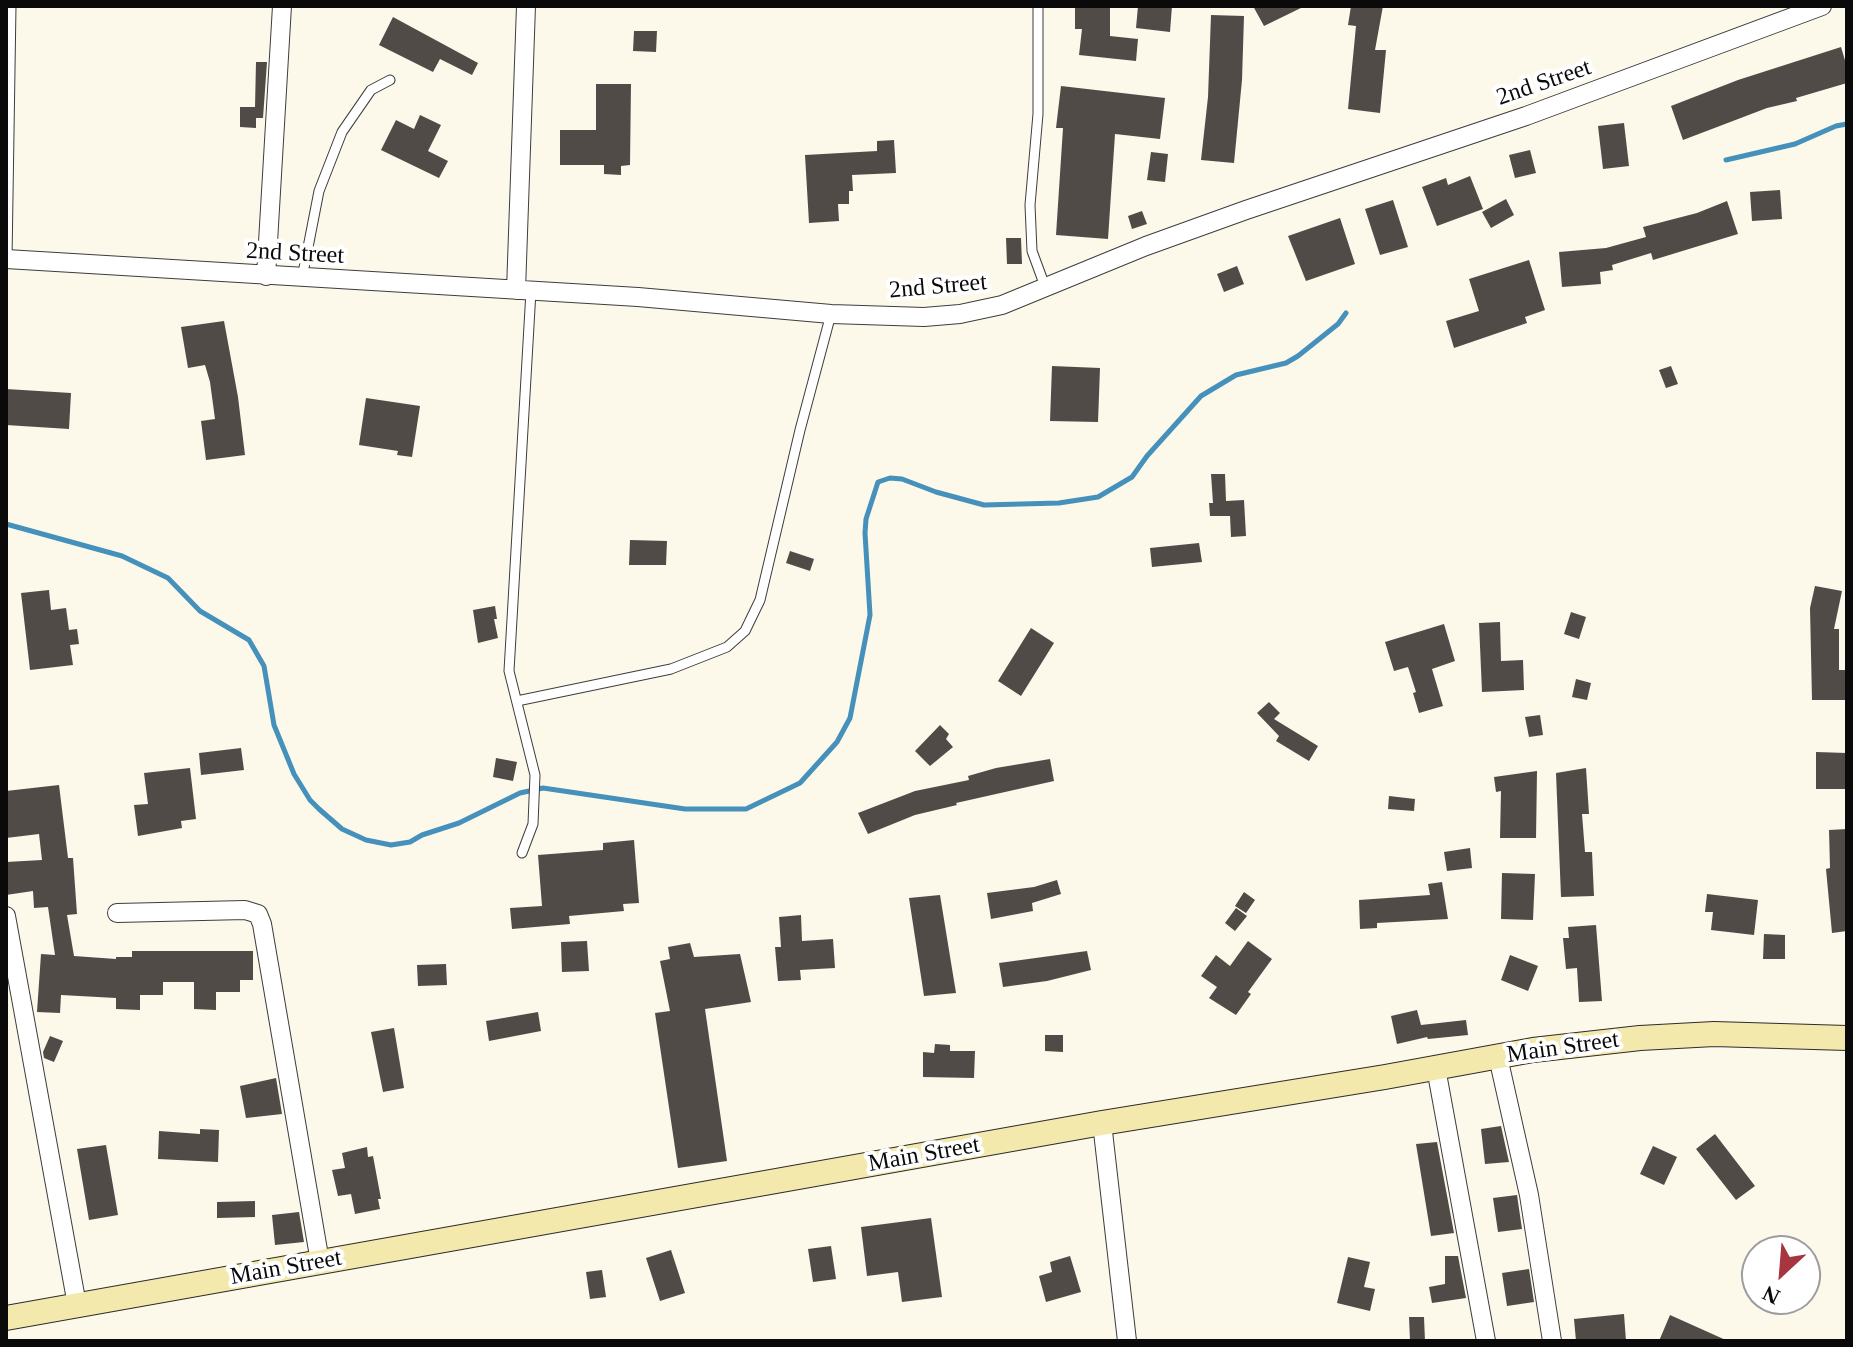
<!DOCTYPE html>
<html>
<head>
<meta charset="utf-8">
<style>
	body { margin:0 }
	#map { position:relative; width:1853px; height:1347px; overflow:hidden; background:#fcf8ea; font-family:"Times New Roman",serif }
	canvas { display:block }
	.frame { position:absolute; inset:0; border:8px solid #0a0a0a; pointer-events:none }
	.north { position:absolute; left:1741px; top:1235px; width:80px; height:80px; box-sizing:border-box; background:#fff; border:2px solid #9d9d9d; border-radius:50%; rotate:206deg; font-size:22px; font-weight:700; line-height:32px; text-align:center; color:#0a0a0a }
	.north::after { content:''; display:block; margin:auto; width:28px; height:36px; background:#a7353f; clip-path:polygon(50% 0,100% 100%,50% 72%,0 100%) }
</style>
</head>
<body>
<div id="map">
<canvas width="1853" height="1347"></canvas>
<div class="frame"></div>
<div class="north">N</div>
</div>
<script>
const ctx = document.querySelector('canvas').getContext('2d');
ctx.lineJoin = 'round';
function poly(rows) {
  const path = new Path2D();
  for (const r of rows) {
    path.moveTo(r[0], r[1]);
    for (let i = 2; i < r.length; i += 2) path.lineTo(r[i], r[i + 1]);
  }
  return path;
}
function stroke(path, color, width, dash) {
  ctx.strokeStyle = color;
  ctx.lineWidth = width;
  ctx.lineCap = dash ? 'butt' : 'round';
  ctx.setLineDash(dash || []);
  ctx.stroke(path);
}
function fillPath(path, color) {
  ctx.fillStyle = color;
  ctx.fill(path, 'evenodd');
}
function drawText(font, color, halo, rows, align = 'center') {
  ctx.font = font + ' "Times New Roman",serif';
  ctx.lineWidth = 8;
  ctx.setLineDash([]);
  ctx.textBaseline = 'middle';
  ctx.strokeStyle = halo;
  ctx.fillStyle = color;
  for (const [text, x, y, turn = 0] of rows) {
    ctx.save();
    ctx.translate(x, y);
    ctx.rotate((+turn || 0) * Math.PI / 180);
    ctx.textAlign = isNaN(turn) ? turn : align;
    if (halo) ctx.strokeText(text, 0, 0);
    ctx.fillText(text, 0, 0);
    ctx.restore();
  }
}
stroke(poly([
	[1726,160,1795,144,1836,126,1847,124],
	[6,524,122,556,168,578,200,611,249,640,264,666,274,725,294,774,310,800,319,809,342,829,366,840,391,845,410,842,422,835,459,823,520,793,543,788,685,809,746,809,800,783,837,742,850,718,870,615,865,533,866,519,878,482,890,478,902,479,936,492,984,505,1059,503,1098,497,1132,477,1147,456,1201,396,1236,375,1286,363,1298,356,1338,324,1346,313]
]), '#4591bb', 5);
fillPath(poly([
	[1075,6,1110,6,1110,36,1138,39,1136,61,1079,55,1082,29,1075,29],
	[1138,6,1172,6,1170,32,1136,28],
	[1253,6,1305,6,1264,26],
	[1351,6,1383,6,1375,50,1386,50,1380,113,1348,109,1356,26,1348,25],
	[1211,15,1244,16,1242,80,1234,163,1201,160,1208,97],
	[393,17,478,63,472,75,440,59,433,72,379,45],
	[634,31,657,31,656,52,633,51],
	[1841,47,1847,67,1847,83,1796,98,1797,101,1767,108,1683,140,1671,106,1738,80],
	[256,62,267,62,263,118,256,118,256,128,240,127,240,107,255,107],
	[596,84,631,84,630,165,621,166,621,175,604,174,604,165,560,165,560,130,596,130],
	[1061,86,1165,98,1160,139,1115,134,1108,239,1056,235,1063,128,1056,128],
	[420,115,441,125,428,151,448,161,439,178,381,150,396,120,414,129],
	[1624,123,1629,166,1603,169,1598,126],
	[894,140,896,173,852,175,853,191,849,191,849,204,838,204,839,221,809,223,805,155,877,151,877,141],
	[1530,150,1536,173,1515,178,1509,155],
	[1151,152,1168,154,1165,182,1147,180],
	[1470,176,1483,209,1437,226,1422,187,1446,178,1448,185],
	[1780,190,1782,219,1752,221,1750,192],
	[1506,199,1514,215,1491,228,1482,212],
	[1393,200,1408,247,1380,255,1365,209],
	[1727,201,1738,234,1653,260,1651,253,1612,265,1613,270,1600,272,1601,284,1562,287,1559,252,1606,248,1646,237,1643,227,1697,213],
	[1142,211,1147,224,1132,229,1128,216],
	[1340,218,1355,264,1306,281,1288,236],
	[1006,238,1021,238,1022,264,1007,264],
	[1529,260,1545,310,1525,317,1527,323,1454,348,1446,321,1479,311,1469,279],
	[1237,266,1244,284,1224,292,1217,274],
	[224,321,238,397,245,455,206,460,201,421,215,419,210,382,205,365,188,368,181,327],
	[1052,366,1100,368,1098,422,1050,421],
	[1671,366,1678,384,1666,388,1659,370],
	[6,389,71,393,69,429,6,425],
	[366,398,420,406,412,457,397,455,398,451,359,445],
	[1211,474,1225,474,1226,501,1244,500,1246,536,1231,537,1230,516,1210,516,1209,503,1213,503],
	[630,540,667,541,666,565,629,565],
	[1199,543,1202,562,1152,567,1150,548],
	[790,551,814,559,810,571,786,563],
	[1815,586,1842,591,1834,629,1839,629,1839,670,1845,670,1845,700,1812,700,1810,608],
	[49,590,51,610,66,608,69,630,77,629,79,644,70,645,73,665,30,670,21,593],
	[495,606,497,619,494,619,498,638,478,643,473,610],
	[1571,612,1586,617,1579,639,1564,634],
	[1500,622,1501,661,1523,660,1524,690,1482,692,1479,623],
	[1444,624,1455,661,1432,669,1443,706,1419,713,1413,693,1416,692,1408,667,1394,671,1385,642],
	[1031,628,1054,643,1021,696,998,681],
	[1576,679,1591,683,1587,700,1572,697],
	[1269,702,1280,713,1274,719,1318,746,1309,761,1276,741,1279,736,1257,713],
	[1540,715,1543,735,1529,737,1525,717],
	[940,725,949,734,946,739,953,747,930,766,915,751],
	[241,748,244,770,201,775,199,753],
	[1816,752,1847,753,1847,789,1816,789],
	[496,758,517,762,513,781,493,777],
	[1050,759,1054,781,956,803,957,805,915,815,868,834,858,813,915,791,969,780,968,776,996,768],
	[190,768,196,819,181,821,182,828,138,836,134,805,148,804,144,773],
	[1586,768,1589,814,1582,814,1585,852,1592,852,1594,896,1561,897,1556,773],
	[1537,771,1536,838,1500,838,1501,791,1496,792,1494,777],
	[59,785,68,858,73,858,77,914,67,915,74,956,116,959,116,957,132,957,132,951,253,951,253,980,240,980,240,992,216,992,216,1010,194,1009,194,982,163,982,163,995,140,995,140,1010,116,1009,116,998,61,995,60,1013,37,1012,41,954,55,955,48,907,34,908,33,891,6,895,6,862,42,860,39,834,6,838,6,791],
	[1389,796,1415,799,1414,811,1388,809],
	[1847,829,1847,931,1832,933,1826,869,1830,868,1829,830],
	[634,840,639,903,623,904,624,911,569,916,570,924,512,929,510,908,542,906,538,855,603,850,603,843],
	[1470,848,1472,868,1447,871,1444,852],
	[1502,873,1535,874,1533,920,1501,919],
	[1057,880,1061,894,1032,903,1033,911,991,919,987,893,1034,887],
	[1442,882,1448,919,1377,923,1377,928,1360,929,1359,900,1430,895,1428,884],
	[1244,892,1255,900,1246,913,1235,906],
	[1707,894,1758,900,1754,935,1711,930,1713,912,1705,912],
	[940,895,956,993,924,996,909,898],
	[1236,908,1247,916,1235,931,1225,923],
	[801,915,802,941,833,939,835,968,800,970,801,980,778,981,775,947,781,947,779,917],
	[1596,925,1602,1001,1579,1002,1577,968,1566,969,1563,938,1569,938,1568,927],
	[1764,934,1785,935,1785,959,1763,959],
	[587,941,589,971,562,972,561,942],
	[1248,941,1272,959,1248,992,1251,994,1236,1015,1209,998,1217,987,1201,976,1216,955,1230,966],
	[690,943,694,957,740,954,751,1002,705,1009,727,1161,678,1168,655,1013,670,1011,660,961,670,959,668,947],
	[1087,951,1091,970,1047,981,1003,987,999,963],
	[1510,955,1538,966,1528,991,1501,980],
	[446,964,447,985,418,986,417,965],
	[1417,1010,1421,1025,1466,1020,1468,1035,1428,1039,1427,1037,1397,1044,1391,1016],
	[538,1012,541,1031,489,1041,486,1021],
	[394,1028,404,1088,383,1092,371,1032],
	[1045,1035,1063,1035,1063,1052,1045,1051],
	[50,1036,63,1041,54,1062,44,1058,43,1052],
	[935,1044,950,1045,950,1051,975,1051,974,1078,923,1077,923,1052,934,1053],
	[276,1078,282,1114,246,1118,240,1086],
	[1501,1126,1509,1162,1485,1164,1481,1129],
	[200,1129,219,1130,218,1162,158,1159,159,1131,200,1134],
	[1715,1134,1755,1186,1736,1200,1696,1149],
	[1437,1142,1454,1233,1431,1236,1416,1144],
	[106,1145,118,1215,89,1220,77,1149],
	[1653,1146,1677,1157,1664,1185,1640,1174],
	[367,1147,368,1157,373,1156,381,1199,378,1199,380,1209,355,1214,351,1194,338,1196,332,1170,345,1168,342,1153],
	[1517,1195,1522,1229,1498,1232,1493,1198],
	[255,1201,255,1217,217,1218,217,1202],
	[299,1212,304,1242,275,1245,272,1215],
	[931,1218,942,1297,902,1302,898,1272,867,1276,861,1227],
	[831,1246,836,1279,813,1282,808,1249],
	[671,1250,685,1293,660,1301,646,1258],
	[1070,1256,1081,1292,1046,1302,1039,1276,1052,1272,1050,1262],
	[1445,1256,1458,1256,1466,1298,1432,1303,1429,1287,1445,1284],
	[1348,1257,1370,1262,1364,1287,1375,1289,1370,1311,1337,1303],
	[1529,1269,1534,1302,1507,1306,1502,1273],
	[602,1270,606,1297,590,1299,586,1272],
	[1624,1314,1626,1341,1576,1341,1574,1319],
	[1670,1315,1728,1341,1659,1341],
	[1409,1317,1424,1317,1425,1341,1410,1341]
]), '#514b48');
const lane = poly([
	[1038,6,1038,114,1030,205,1032,251,1046,289],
	[7,259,11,6],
	[302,278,319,191,342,132,371,90,390,80],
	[517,701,671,669,727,647,745,631,760,600,800,430,831,314],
	[522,853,533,824,535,775,509,671,531,291]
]);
const street = poly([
	[6,259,638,297,831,314,924,317,960,314,1002,305,1146,246,1246,210,1526,116,1822,6],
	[266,276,282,6],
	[516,290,526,6],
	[117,913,245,910,258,914,262,924,320,1262],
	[6,916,77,1305],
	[1498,1057,1529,1195,1552,1341],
	[1436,1068,1486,1341],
	[1102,1123,1127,1341]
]);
const secondary = poly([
	[6,1318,1102,1123,1385,1077,1533,1050,1640,1038,1714,1034,1847,1038]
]);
stroke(lane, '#3d3d3d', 11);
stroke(street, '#3d3d3d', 20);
stroke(secondary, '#2c2c2c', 26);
stroke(lane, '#fff', 9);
stroke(street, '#fff', 18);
stroke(secondary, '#f4e9ac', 24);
drawText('24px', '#0a0a0a', '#fff', [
	["2nd Street",1544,83,-19],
	["2nd Street",295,254,3],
	["2nd Street",938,287,-5],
	["Main Street",1563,1048,-8],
	["Main Street",924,1155,-10],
	["Main Street",286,1268,-10]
]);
</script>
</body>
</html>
